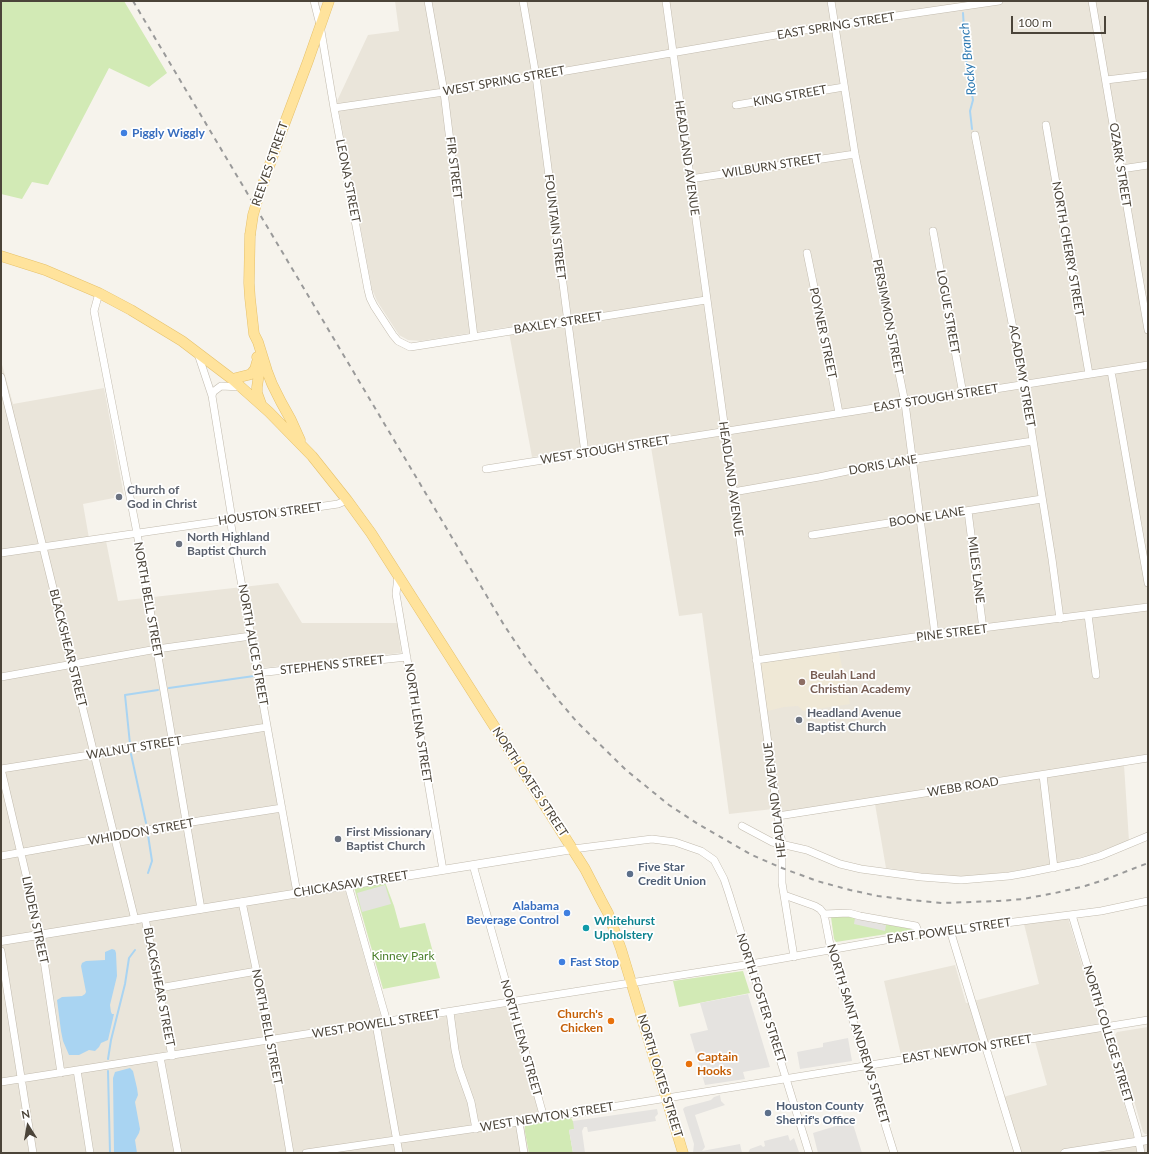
<!DOCTYPE html>
<html>
<head>
<meta charset="utf-8">
<style>
	body { margin:0 }
	#map { position:relative; width:1149px; height:1154px; overflow:hidden; background:#f6f3ec; font-family:Lato,sans-serif }
	canvas { display:block }
	.frame { position:absolute; inset:0; border:2px solid #4b4439; pointer-events:none }
	.north { position:absolute; left:8px; top:1106px; width:40px; height:40px; -webkit-text-stroke:3px #fff; paint-order:stroke; rotate:349deg; font-size:11px; font-weight:700; line-height:16px; text-align:center; color:#4b4439 }
	.north::after { content:''; display:block; margin:auto; width:14px; height:18px; background:#4b4439; clip-path:polygon(50% 0,100% 100%,50% 72%,0 100%) }
	.scale { position:absolute; left:1011px; top:16px; width:95px; height:18px; box-sizing:border-box; border:2px solid #4b4439; border-top:0; padding-left:5px; font-size:12px; line-height:14px; white-space:nowrap; color:#4b4439; -webkit-text-stroke:3px #fff; paint-order:stroke }
</style>
</head>
<body>
<div id="map">
<canvas width="1149" height="1154"></canvas>
<div class="frame"></div>
<div class="north">N</div>
<div class="scale">100 m</div>
</div>
<script>
const ctx = document.querySelector('canvas').getContext('2d');
ctx.lineJoin = 'round';
function fillPath(path, color) {
  ctx.fillStyle = color;
  ctx.fill(path, 'evenodd');
}
function poly(rows) {
  const path = new Path2D();
  for (const r of rows) {
    path.moveTo(r[0], r[1]);
    for (let i = 2; i < r.length; i += 2) path.lineTo(r[i], r[i + 1]);
  }
  return path;
}
function stroke(path, color, width, dash) {
  ctx.strokeStyle = color;
  ctx.lineWidth = width;
  ctx.lineCap = dash ? 'butt' : 'round';
  ctx.setLineDash(dash || []);
  ctx.stroke(path);
}
function drawText(font, color, halo, rows, align = 'center') {
  ctx.font = font + ' Lato,sans-serif';
  ctx.lineWidth = 3.5;
  ctx.setLineDash([]);
  ctx.textBaseline = 'middle';
  ctx.strokeStyle = halo;
  ctx.fillStyle = color;
  for (const [text, x, y, turn = 0] of rows) {
    ctx.save();
    ctx.translate(x, y);
    ctx.rotate((+turn || 0) * Math.PI / 180);
    ctx.textAlign = isNaN(turn) ? turn : align;
    if (halo) ctx.strokeText(text, 0, 0);
    ctx.fillText(text, 0, 0);
    ctx.restore();
  }
}
fillPath(poly([
	[395,1,1148,1,1148,762,1124,765,1129,841,1090,855,1046,866,1008,872,963,877,921,873,886,868,875,804,784,819,783,812,773,809,729,814,702,613,679,616,650,441,532,457,508,327,421,341,408,340,399,335,377,301,372,289,337,101,368,35,399,31],
	[1,361,13,404,104,388,124,496,83,504,90,544,106,541,118,601,278,583,302,623,398,623,401,653,253,669,295,896,345,889,384,1027,509,1006,540,1115,526,1118,527,1124,525,1126,525,1132,529,1153,1,1153],
	[1068,918,1134,1137,1148,1135,1148,1153,1021,1153,1003,1097,1047,1085,1033,1034,901,1055,884,981,955,965,966,1003,1039,984,1024,924],
	[1148,1027,1148,1134,1145,1134,1143,1132,1115,1035,1117,1032]
]), '#eae5da');
fillPath(poly([
	[838,648,850,704,803,711,798,706,784,707,764,712,756,660]
]), '#efe8d6');
fillPath(poly([
	[1,1,124,1,167,73,149,87,109,68,48,185,32,182,22,199,1,194],
	[385,882,394,906,400,928,425,923,440,978,383,989,354,887],
	[850,916,890,925,912,929,912,930,836,942,834,939,831,917],
	[743,971,750,993,679,1007,673,981],
	[564,1118,571,1118,574,1123,574,1129,569,1130,573,1153,529,1153,525,1132,525,1126]
]), '#d2eab5');
fillPath(poly([
	[385,885,391,904,362,912,357,893],
	[855,918,886,925,885,931,854,924],
	[748,994,770,1067,743,1072,745,1079,705,1085,690,1034,708,1030,700,1003],
	[848,1038,852,1061,800,1069,797,1052,823,1047,823,1043],
	[720,1095,721,1101,725,1105,695,1115,705,1147,702,1151,740,1144,742,1153,693,1153,694,1144,683,1109,685,1107,711,1100,714,1097],
	[657,1109,658,1114,655,1117,656,1121,588,1132,587,1127,584,1127,582,1131,585,1153,573,1153,569,1130,574,1129,573,1121],
	[852,1121,862,1153,818,1153,813,1133],
	[788,1135,790,1141,794,1138,799,1152,797,1153,748,1153,750,1149,761,1145,763,1147,765,1146,764,1141]
]), '#e5e3e0');
fillPath(poly([
	[112,949,115,950,116,953,117,976,110,1005,111,1012,112,1014,114,1014,108,1040,101,1043,99,1047,95,1051,89,1050,79,1055,69,1055,63,1041,61,1031,57,1000,62,997,82,996,85,994,86,992,81,966,82,963,86,961,105,960,105,952],
	[130,1068,133,1071,137,1088,138,1095,135,1102,140,1129,139,1133,135,1140,137,1153,114,1153,113,1078,115,1072]
]), '#a9d4f2');
stroke(poly([
	[963,13,966,60,973,100,970,111,972,129],
	[169,688,254,676],
	[130,744,125,695,158,690],
	[131,754,146,823],
	[148,835,152,861,148,873],
	[108,1059,111,1040,125,984,129,958,135,950],
	[108,1071,110,1153]
]), '#a9d4f2', 2);
const minor = poly([
	[314,1,320,25,334,108,368,290,370,298,374,306,393,335,398,341,410,347,417,346,706,300],
	[428,1,444,92,474,337],
	[523,1,536,76,585,453],
	[666,1,778,816,782,844,782,883,794,957],
	[831,1,855,154,905,403,935,634],
	[1092,1,1148,330],
	[1106,80,1148,75],
	[736,105,844,87],
	[334,108,444,92,834,25,999,1],
	[1046,125,1089,374],
	[975,135,1024,384,1052,559,1060,619],
	[1121,169,1148,165],
	[690,179,855,154],
	[933,231,963,394],
	[807,253,830,365,839,413],
	[99,293,94,311,137,533,201,909],
	[198,354,212,396,231,513,231,525,297,893],
	[1111,371,1148,583],
	[1,377,135,920],
	[212,396,213,392,221,386,241,387],
	[486,469,1148,365],
	[733,492,819,477,871,466,1033,441],
	[968,511,983,629],
	[812,535,1042,499],
	[1,553,338,504,347,500],
	[398,576,396,594,443,870],
	[1088,615,1096,675],
	[756,660,935,634,1148,607],
	[257,673,407,657],
	[1,677,157,649,251,636],
	[1,769,40,934,61,1073],
	[1,769,267,727],
	[1043,775,1054,868],
	[778,816,1148,758],
	[742,826,772,842,807,850,840,864,861,869,921,877,961,880,1009,876,1026,873,1080,862,1100,856,1148,836],
	[573,849,652,839,675,842,701,851,714,860,724,879,729,894,809,1153],
	[1,856,192,822,282,808],
	[473,865,544,1118],
	[348,885,387,1022],
	[784,895,815,906,820,909,824,914,831,950,894,1153],
	[242,902,271,1040,290,1153],
	[824,914,849,913,860,916,916,926,919,934],
	[1072,915,1137,1132,1141,1153],
	[145,918,172,1056],
	[950,930,1018,1153],
	[1,951,33,1153],
	[159,988,257,971],
	[450,1012,455,1050,459,1068,471,1102,476,1129],
	[376,1024,399,1153],
	[160,1057,178,1153],
	[77,1070,90,1153],
	[1,1082,751,964,919,934,1101,911,1148,901],
	[519,1122,524,1153],
	[306,1153,519,1122,1148,1020]
]);
const tertiary = poly([
	[1,941,573,849],
	[1065,1153,1148,1140]
]);
const primary = poly([
	[281,133,308,61,329,1],
	[250,235,249,283,250,298,254,334,258,342,267,371,272,384,281,402,291,420,300,440],
	[1,256,45,270,99,293,131,310,182,341,232,379,269,412,312,456,347,500,371,533,554,820,585,869,601,900,608,913,621,949,683,1153],
	[257,357,260,367,257,387,257,393,261,404],
	[232,379,248,375,251,374,255,369,257,362]
]);
stroke(minor, '#c2bbae', 8);
stroke(tertiary, '#c2bbae', 9);
stroke(primary, '#e6c16a', 11);
stroke(minor, '#fff', 7);
stroke(tertiary, '#fff', 8);
stroke(primary, '#ffe39c', 10);
stroke(poly([
	[133,1,504,625,526,658,554,695,577,722,626,770,669,805,698,824,752,855,782,868,817,881,850,890,878,896,910,900,942,903,999,901,1023,899,1055,893,1085,886,1104,880,1148,863]
]), '#9a9a9a', 2, [5, 5]);
const primaryBridge = poly([
	[250,235,253,215,258,198,281,133]
]);
stroke(primaryBridge, '#e6c16a', 11, []);
stroke(primaryBridge, '#ffe39c', 10);
for (const [x, y, r, color] of [
	[124,133,4,"#3f7fe0"],
	[119,497,4,"#6b7280"],
	[179,544,4,"#6b7280"],
	[802,682,4,"#8d6e63"],
	[799,720,4,"#6b7280"],
	[338,839,4,"#6b7280"],
	[630,874,4,"#5c6f8a"],
	[567,913,4,"#3f7fe0"],
	[586,928,4,"#0f9aa8"],
	[562,962,4,"#3f7fe0"],
	[611,1021,4,"#e8710a"],
	[689,1064,4,"#e8710a"],
	[768,1113,4,"#5c6f8a"]
]) {
  const dot = new Path2D();
  dot.arc(x, y, r, 0, 2 * Math.PI);
  ctx.fillStyle = color;
  ctx.fill(dot);
  stroke(dot, '#fff', 1.5);
}
drawText('12px', '#4b4439', '#fff', [
	["EAST SPRING STREET",836,26,-9],
	["WEST SPRING STREET",504,81,-10],
	["KING STREET",790,96,-10],
	["HEADLAND AVENUE",687,158,82],
	["REEVES STREET",270,164,-71],
	["OZARK STREET",1120,165,81],
	["WILBURN STREET",772,166,-9],
	["FIR STREET",454,168,83],
	["LEONA STREET",348,181,79],
	["FOUNTAIN STREET",555,227,83],
	["NORTH CHERRY STREET",1068,249,80],
	["LOGUE STREET",948,312,80],
	["PERSIMMON STREET",888,317,79],
	["BAXLEY STREET",558,323,-9],
	["POYNER STREET",823,333,78],
	["ACADEMY STREET",1022,376,80],
	["EAST STOUGH STREET",936,398,-9],
	["WEST STOUGH STREET",605,450,-9],
	["DORIS LANE",883,465,-10],
	["HEADLAND AVENUE",731,479,82],
	["HOUSTON STREET",270,514,-8],
	["BOONE LANE",927,517,-9],
	["MILES LANE",976,570,83],
	["NORTH BELL STREET",148,600,80],
	["PINE STREET",952,633,-7],
	["NORTH ALICE STREET",253,645,80],
	["BLACKSHEAR STREET",68,648,76],
	["STEPHENS STREET",332,665,-6],
	["NORTH LENA STREET",418,723,81],
	["WALNUT STREET",134,748,-9],
	["NORTH OATES STREET",530,782,57],
	["WEBB ROAD",963,787,-9],
	["HEADLAND AVENUE",775,800,-97],
	["WHIDDON STREET",141,832,-10],
	["CHICKASAW STREET",351,884,-9],
	["LINDEN STREET",35,920,78],
	["EAST POWELL STREET",949,931,-8],
	["BLACKSHEAR STREET",159,987,79],
	["NORTH FOSTER STREET",761,998,72],
	["WEST POWELL STREET",376,1024,-9],
	["NORTH BELL STREET",267,1027,79],
	["NORTH SAINT ANDREWS STREET",858,1034,73],
	["NORTH COLLEGE STREET",1108,1034,73],
	["NORTH LENA STREET",521,1038,74],
	["EAST NEWTON STREET",967,1049,-9],
	["NORTH OATES STREET",660,1076,73],
	["WEST NEWTON STREET",547,1117,-9]
]);
drawText('bold 12px', '#366cbe', '#fff', [
	["Piggly Wiggly",132,133],
	["Alabama",559,906,"right"],
	["Beverage Control",559,920,"right"],
	["Fast Stop",570,962]
], 'left');
drawText('bold 12px', '#5b616d', '#fff', [
	["Church of",127,490],
	["God in Christ",127,504],
	["North Highland",187,537],
	["Baptist Church",187,551],
	["Headland Avenue",807,713],
	["Baptist Church",807,727],
	["First Missionary",346,832],
	["Baptist Church",346,846]
], 'left');
drawText('bold 12px', '#785e54', '#fff', [
	["Beulah Land",810,675],
	["Christian Academy",810,689]
], 'left');
drawText('bold 12px', '#4e5e75', '#fff', [
	["Five Star",638,867],
	["Credit Union",638,881],
	["Houston County",776,1106],
	["Sherrif's Office",776,1120]
], 'left');
drawText('bold 12px', '#0d838f', '#fff', [
	["Whitehurst",594,921],
	["Upholstery",594,935]
], 'left');
drawText('12px', '#4a7f2a', '#fff', [
	["Kinney Park",403,956]
]);
drawText('bold 12px', '#c56008', '#fff', [
	["Church's",603,1014],
	["Chicken",603,1028],
	["Captain",697,1057,"left"],
	["Hooks",697,1071,"left"]
], 'right');
drawText('italic 13px', '#2e7ab2', '#fff', [
	["Rocky Branch",968,59,-96]
]);
</script>
</body>
</html>
